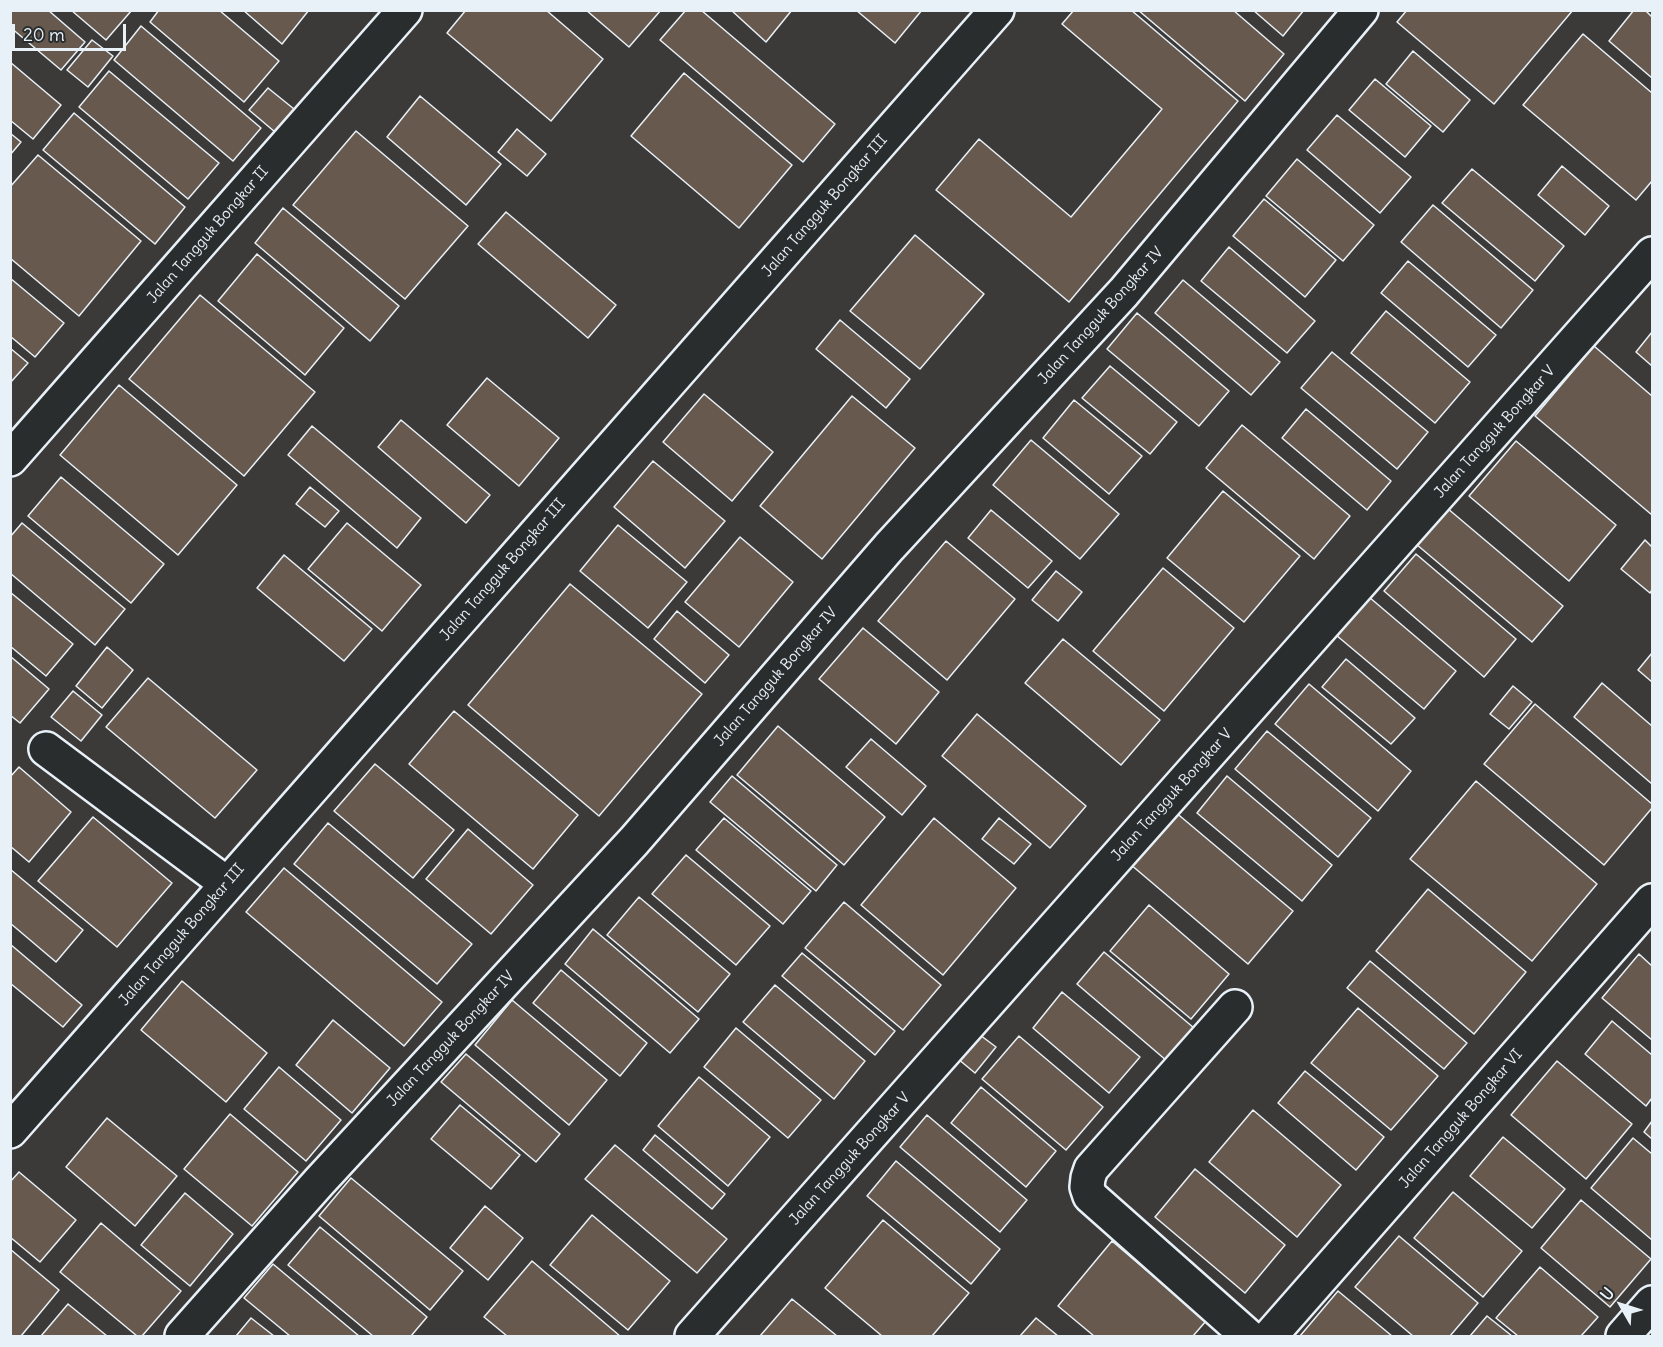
<!DOCTYPE html>
<html>
<head>
<meta charset="utf-8">
<style>
	body { margin:0 }
	#map { position:relative; width:1663px; height:1347px; overflow:hidden; background:#3c3a38; font-family:Delius,sans-serif }
	canvas { display:block }
	.frame { position:absolute; inset:0; border:12px solid #e8f1f8; pointer-events:none }
	.north { position:absolute; left:1591px; top:1275px; width:60px; height:60px; -webkit-text-stroke:4px #2a2d2e; paint-order:stroke; rotate:309deg; font-size:16px; font-weight:700; line-height:24px; text-align:center; color:#e8f1f8 }
	.north::after { content:''; display:block; margin:auto; width:21px; height:27px; background:#e8f1f8; clip-path:polygon(50% 0,100% 100%,50% 72%,0 100%) }
	.scale { position:absolute; left:12px; top:24px; width:114px; height:27px; box-sizing:border-box; border:3px solid #e8f1f8; border-top:0; padding-left:8px; font-size:18px; line-height:21px; white-space:nowrap; color:#e8f1f8; -webkit-text-stroke:4px #2a2d2e; paint-order:stroke }
</style>
</head>
<body>
<div id="map">
<canvas width="1663" height="1347"></canvas>
<div class="frame"></div>
<div class="north">U</div>
<div class="scale">20 m</div>
</div>
<script>
const ctx = document.querySelector('canvas').getContext('2d');
ctx.lineJoin = 'round';
function fillPath(path, color) {
  ctx.fillStyle = color;
  ctx.fill(path, 'evenodd');
}
function poly(rows) {
  const path = new Path2D();
  for (const r of rows) {
    path.moveTo(r[0], r[1]);
    for (let i = 2; i < r.length; i += 2) path.lineTo(r[i], r[i + 1]);
  }
  return path;
}
function stroke(path, color, width, dash) {
  ctx.strokeStyle = color;
  ctx.lineWidth = width;
  ctx.lineCap = dash ? 'butt' : 'round';
  ctx.setLineDash(dash || []);
  ctx.stroke(path);
}
function drawText(font, color, halo, rows, align = 'center') {
  ctx.font = font + ' Delius,sans-serif';
  ctx.lineWidth = 5;
  ctx.setLineDash([]);
  ctx.textBaseline = 'middle';
  ctx.strokeStyle = halo;
  ctx.fillStyle = color;
  for (const [text, x, y, turn = 0] of rows) {
    ctx.save();
    ctx.translate(x, y);
    ctx.rotate((+turn || 0) * Math.PI / 180);
    ctx.textAlign = isNaN(turn) ? turn : align;
    if (halo) ctx.strokeText(text, 0, 0);
    ctx.fillText(text, 0, 0);
    ctx.restore();
  }
}
const building = poly([
	[10,10,48,10,85,42,61,70,10,27,10,10],
	[71,10,132,10,106,40,71,10],
	[159,10,219,10,279,61,244,102,150,22,159,10],
	[243,10,309,10,282,44,243,10],
	[466,10,546,10,603,59,551,121,447,33,466,10],
	[586,10,661,10,629,47,586,10],
	[686,10,701,10,835,124,803,162,660,40,686,10],
	[731,10,792,10,766,42,731,10],
	[856,10,922,10,895,43,856,10],
	[1074,10,1131,10,1238,101,1069,302,936,190,979,139,1071,217,1162,109,1062,24,1074,10],
	[1138,10,1233,10,1284,54,1245,101,1138,10],
	[1253,10,1304,10,1283,36,1253,10],
	[1407,10,1573,10,1494,104,1397,22,1407,10],
	[1634,10,1645,10,1652,17,1652,78,1609,41,1634,10],
	[141,26,261,128,233,161,114,60,141,26],
	[1583,34,1652,93,1652,181,1636,200,1523,105,1583,34],
	[92,40,113,56,88,87,67,70,92,40],
	[1413,51,1470,100,1443,132,1386,84,1413,51],
	[10,62,61,105,33,139,10,120,10,62],
	[109,71,219,163,188,199,79,107,109,71],
	[684,73,792,165,739,228,631,136,684,73],
	[1375,79,1431,126,1405,157,1349,110,1375,79],
	[268,88,294,109,275,132,249,110,268,88],
	[420,96,501,164,466,205,387,137,420,96],
	[74,113,185,207,155,244,43,150,74,113],
	[1337,115,1411,177,1380,213,1307,150,1337,115],
	[517,129,546,154,527,176,498,152,517,129],
	[356,131,468,226,405,299,293,205,356,131],
	[10,133,21,142,10,155,10,133],
	[38,155,141,241,79,316,10,258,10,187,38,155],
	[1297,159,1374,225,1343,261,1266,196,1297,159],
	[1562,166,1609,206,1585,235,1538,195,1562,166],
	[1472,169,1564,246,1535,281,1442,203,1472,169],
	[1264,199,1336,260,1305,297,1233,236,1264,199],
	[1433,205,1533,290,1501,328,1401,242,1433,205],
	[283,208,399,306,370,341,255,243,283,208],
	[506,212,616,305,588,338,478,244,506,212],
	[915,235,984,294,920,369,850,311,915,235],
	[1229,247,1315,321,1287,353,1201,281,1229,247],
	[257,254,344,328,305,375,218,301,257,254],
	[1408,261,1496,335,1468,367,1381,293,1408,261],
	[10,278,64,323,35,357,10,336,10,278],
	[1183,280,1280,362,1251,395,1155,313,1183,280],
	[200,295,315,392,244,476,129,379,200,295],
	[1386,311,1470,382,1435,423,1351,353,1386,311],
	[1137,313,1229,391,1199,426,1107,349,1137,313],
	[840,320,910,379,886,408,816,349,840,320],
	[1652,332,1652,366,1636,352,1652,332],
	[1594,346,1652,396,1652,515,1535,416,1594,346],
	[10,348,28,363,10,383,10,348],
	[1332,352,1428,432,1397,469,1301,388,1332,352],
	[1110,366,1177,422,1150,454,1082,398,1110,366],
	[487,378,559,438,519,486,447,425,487,378],
	[119,385,237,485,178,555,60,455,119,385],
	[704,394,773,452,732,501,663,442,704,394],
	[852,396,915,448,822,559,760,506,852,396],
	[1074,400,1142,456,1109,494,1043,438,1074,400],
	[1306,409,1391,481,1367,510,1282,438,1306,409],
	[401,420,490,495,466,523,378,447,401,420],
	[1242,425,1350,516,1314,559,1206,468,1242,425],
	[312,426,421,518,397,548,288,455,312,426],
	[1031,440,1119,514,1080,559,993,485,1031,440],
	[1516,441,1616,525,1569,581,1469,496,1516,441],
	[653,461,725,521,685,568,614,507,653,461],
	[61,477,164,564,131,603,28,516,61,477],
	[310,487,339,511,325,527,296,504,310,487],
	[1223,491,1300,556,1244,622,1167,558,1223,491],
	[1447,508,1563,606,1532,642,1416,544,1447,508],
	[991,510,1052,561,1028,588,968,538,991,510],
	[22,523,125,609,95,645,10,573,10,537,22,523],
	[347,523,421,585,382,631,308,569,347,523],
	[618,525,687,582,648,628,580,571,618,525],
	[740,537,793,582,739,647,685,602,740,537],
	[1645,540,1652,547,1652,590,1650,593,1621,569,1645,540],
	[946,541,1015,599,947,680,878,621,946,541],
	[1416,554,1516,639,1484,677,1384,591,1416,554],
	[284,555,372,629,344,661,257,588,284,555],
	[1163,568,1234,628,1164,711,1093,651,1163,568],
	[1056,571,1082,592,1058,621,1032,600,1056,571],
	[570,584,702,694,599,816,468,705,570,584],
	[10,592,73,644,46,676,10,646,10,592],
	[1369,597,1456,671,1424,709,1336,635,1369,597],
	[677,611,729,655,705,683,654,639,677,611],
	[863,628,939,692,896,744,819,679,863,628],
	[1063,639,1160,720,1121,765,1025,683,1063,639],
	[107,647,133,670,102,708,76,686,107,647],
	[1652,653,1652,682,1638,670,1652,653],
	[10,656,49,689,20,723,10,715,10,656],
	[1346,659,1415,718,1391,744,1322,687,1346,659],
	[148,678,257,770,215,818,106,727,148,678],
	[1602,683,1652,726,1652,784,1574,717,1602,683],
	[1309,684,1411,771,1378,811,1275,724,1309,684],
	[1513,686,1532,702,1509,729,1490,714,1513,686],
	[73,691,102,715,81,741,51,717,73,691],
	[1535,704,1652,804,1652,808,1604,865,1484,764,1535,704],
	[454,711,578,815,533,869,409,764,454,711],
	[977,714,1086,806,1050,848,942,756,977,714],
	[778,726,885,817,844,865,737,775,778,726],
	[1267,731,1371,818,1338,857,1235,769,1267,731],
	[871,739,926,786,902,815,846,767,871,739],
	[375,764,454,830,413,878,334,811,375,764],
	[19,767,71,812,29,862,10,846,10,777,19,767],
	[732,776,837,865,816,891,710,802,732,776],
	[1227,776,1332,865,1302,901,1197,813,1227,776],
	[1476,781,1597,884,1532,961,1410,859,1476,781],
	[1174,811,1293,911,1248,964,1130,864,1174,811],
	[93,817,172,883,117,947,38,881,93,817],
	[724,818,811,891,783,924,696,850,724,818],
	[934,818,1016,888,943,975,861,905,934,818],
	[999,818,1031,844,1014,864,982,839,999,818],
	[328,823,472,944,437,984,294,864,328,823],
	[468,829,533,885,491,934,426,879,468,829],
	[686,855,770,926,736,965,652,894,686,855],
	[284,868,442,1002,404,1046,246,912,284,868],
	[10,869,83,930,56,962,10,923,10,869],
	[1428,889,1526,972,1474,1034,1376,951,1428,889],
	[639,897,730,974,698,1012,607,935,639,897],
	[844,902,941,985,903,1030,805,948,844,902],
	[1149,905,1229,974,1191,1019,1110,951,1149,905],
	[593,929,699,1019,670,1053,565,964,593,929],
	[10,944,82,1005,63,1027,10,983,10,944],
	[1104,952,1194,1028,1167,1061,1077,984,1104,952],
	[802,953,895,1031,875,1055,782,976,802,953],
	[1639,954,1652,966,1652,1040,1602,998,1639,954],
	[1370,961,1467,1043,1444,1069,1347,988,1370,961],
	[561,970,647,1043,620,1076,533,1003,561,970],
	[182,981,267,1053,226,1102,141,1030,182,981],
	[775,985,865,1061,834,1099,743,1022,775,985],
	[1062,992,1140,1057,1109,1093,1033,1028,1062,992],
	[512,1000,607,1080,569,1125,475,1045,512,1000],
	[1358,1008,1438,1076,1391,1130,1311,1063,1358,1008],
	[333,1020,390,1068,352,1113,296,1065,333,1020],
	[1612,1021,1652,1055,1652,1098,1646,1106,1585,1054,1612,1021],
	[736,1028,821,1100,788,1138,704,1067,736,1028],
	[972,1029,996,1047,975,1073,952,1054,972,1029],
	[1019,1036,1103,1107,1066,1150,982,1079,1019,1036],
	[466,1054,560,1134,536,1162,441,1082,466,1054],
	[1557,1061,1632,1124,1586,1179,1511,1115,1557,1061],
	[279,1067,341,1120,306,1161,244,1109,279,1067],
	[1305,1071,1384,1137,1356,1170,1278,1103,1305,1071],
	[699,1077,770,1137,728,1186,658,1126,699,1077],
	[981,1087,1056,1151,1026,1187,951,1123,981,1087],
	[460,1105,520,1155,491,1189,431,1139,460,1105],
	[1253,1110,1341,1185,1297,1237,1209,1162,1253,1110],
	[230,1114,298,1172,252,1226,184,1169,230,1114],
	[927,1115,1027,1200,1000,1232,900,1147,927,1115],
	[107,1118,177,1176,135,1226,66,1167,107,1118],
	[1652,1121,1652,1139,1644,1132,1652,1121],
	[655,1135,725,1194,712,1209,643,1150,655,1135],
	[1503,1137,1565,1189,1532,1228,1470,1176,1503,1137],
	[1633,1138,1652,1154,1652,1240,1591,1188,1633,1138],
	[615,1145,727,1239,697,1273,585,1179,615,1145],
	[896,1161,1000,1249,971,1284,867,1196,896,1161],
	[1195,1169,1285,1245,1245,1293,1155,1217,1195,1169],
	[19,1172,76,1220,40,1262,10,1237,10,1182,19,1172],
	[351,1178,463,1271,430,1310,319,1216,351,1178],
	[1453,1192,1522,1251,1483,1297,1414,1238,1453,1192],
	[185,1193,233,1234,190,1286,141,1245,185,1193],
	[1581,1200,1651,1259,1610,1307,1541,1248,1581,1200],
	[485,1206,523,1238,488,1280,450,1248,485,1206],
	[592,1215,670,1281,628,1330,550,1265,592,1215],
	[883,1220,969,1293,932,1336,882,1336,825,1288,883,1220],
	[101,1223,181,1291,142,1336,137,1336,60,1272,101,1223],
	[320,1227,427,1317,411,1336,373,1336,288,1265,320,1227],
	[1399,1236,1478,1303,1450,1336,1413,1336,1355,1287,1399,1236],
	[1112,1241,1206,1321,1193,1336,1094,1336,1058,1306,1112,1241],
	[10,1249,59,1290,21,1336,10,1336,10,1249],
	[532,1261,620,1336,507,1336,484,1317,532,1261],
	[273,1264,359,1336,290,1336,244,1298,273,1264],
	[1540,1267,1598,1317,1581,1336,1518,1336,1496,1318,1540,1267],
	[1338,1291,1392,1336,1300,1336,1338,1291],
	[792,1299,837,1336,760,1336,792,1299],
	[68,1304,107,1336,41,1336,68,1304],
	[1487,1316,1512,1336,1470,1336,1487,1316],
	[251,1318,274,1336,236,1336,251,1318],
	[1036,1318,1058,1336,1020,1336,1036,1318]
]);
fillPath(building, '#67594e');
stroke(building, '#e8f1f8', 1.5);
const minor = poly([
	[10,459,405,10],
	[46,749,227,884],
	[1235,1007,1091,1169,1088,1178,1087,1187,1090,1196,1248,1336],
	[10,1131,997,10],
	[182,1336,319,1182,634,841,889,547,1124,292,1361,10],
	[692,1336,1652,254],
	[1270,1336,1652,901],
	[1623,1336,1652,1303]
]);
stroke(minor, '#e8f1f8', 38);
stroke(minor, '#2a2d2e', 33);
drawText('15px', '#e8f1f8', '#2a2d2e', [
	["Jalan Tangguk Bongkar III",825,206,-49],
	["Jalan Tangguk Bongkar II",208,235,-49],
	["Jalan Tangguk Bongkar IV",1101,316,-48],
	["Jalan Tangguk Bongkar V",1495,432,-48],
	["Jalan Tangguk Bongkar III",503,570,-49],
	["Jalan Tangguk Bongkar IV",776,677,-49],
	["Jalan Tangguk Bongkar V",1172,795,-48],
	["Jalan Tangguk Bongkar III",182,935,-49],
	["Jalan Tangguk Bongkar IV",451,1039,-47],
	["Jalan Tangguk Bongkar VI",1461,1119,-49],
	["Jalan Tangguk Bongkar V",850,1159,-48]
]);
</script>
</body>
</html>
